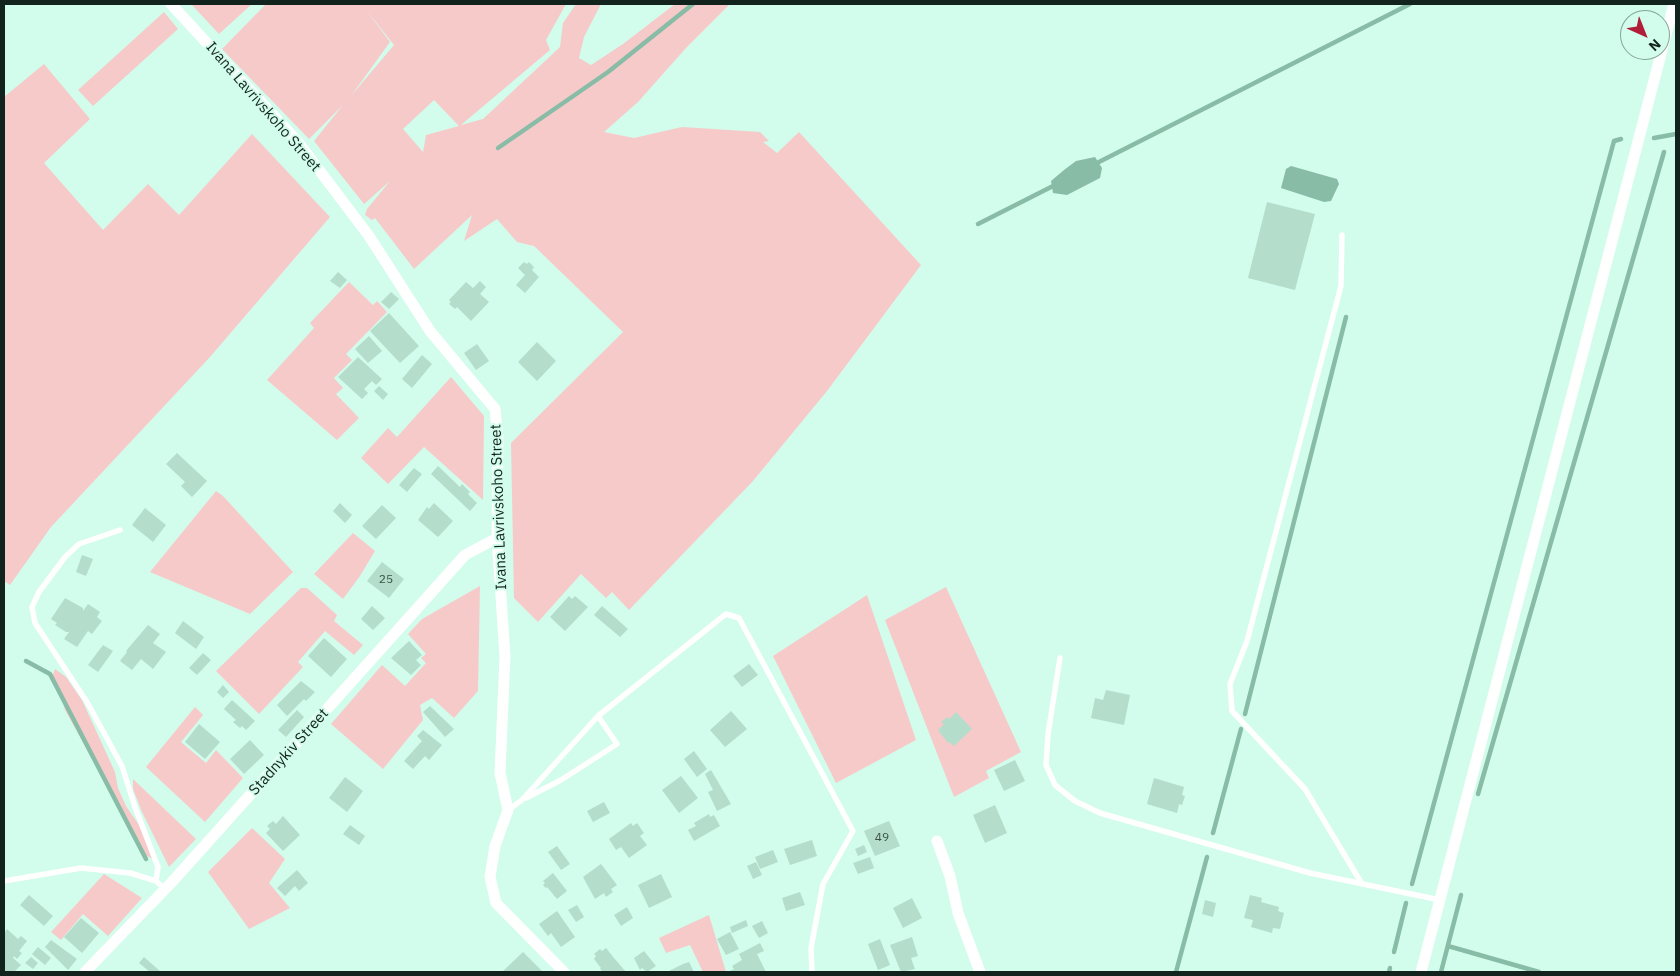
<!DOCTYPE html>
<html>
<head>
<meta charset="utf-8">
<style>
	body { margin:0 }
	#map { position:relative; width:1680px; height:976px; overflow:hidden; background:#d2fceb; font-family:"IBM Plex Sans",sans-serif }
	canvas { display:block }
	.frame { position:absolute; inset:0; border:5px solid #12221c; pointer-events:none }
	.north { position:absolute; left:1620px; top:10px; width:50px; height:50px; box-sizing:border-box; background:#d2fceb; border:1px solid #85a598; border-radius:50%; rotate:136deg; font-size:14px; font-weight:700; line-height:20px; text-align:center; color:#12221c }
	.north::after { content:''; display:block; margin:auto; width:18px; height:22px; background:#b11e39; clip-path:polygon(50% 0,100% 100%,50% 72%,0 100%) }
</style>
</head>
<body>
<div id="map">
<canvas width="1680" height="976"></canvas>
<div class="frame"></div>
<div class="north">N</div>
</div>
<script>
const ctx = document.querySelector('canvas').getContext('2d');
ctx.lineJoin = 'round';
function fillPath(path, color) {
  ctx.fillStyle = color;
  ctx.fill(path, 'evenodd');
}
function poly(rows) {
  const path = new Path2D();
  for (const r of rows) {
    path.moveTo(r[0], r[1]);
    for (let i = 2; i < r.length; i += 2) path.lineTo(r[i], r[i + 1]);
  }
  return path;
}
function stroke(path, color, width, dash) {
  ctx.strokeStyle = color;
  ctx.lineWidth = width;
  ctx.lineCap = dash ? 'butt' : 'round';
  ctx.setLineDash(dash || []);
  ctx.stroke(path);
}
function drawText(font, color, halo, rows, align = 'center') {
  ctx.font = font + ' "IBM Plex Sans",sans-serif';
  ctx.lineWidth = 4;
  ctx.setLineDash([]);
  ctx.textBaseline = 'middle';
  ctx.strokeStyle = halo;
  ctx.fillStyle = color;
  for (const [text, x, y, turn = 0] of rows) {
    ctx.save();
    ctx.translate(x, y);
    ctx.rotate((+turn || 0) * Math.PI / 180);
    ctx.textAlign = isNaN(turn) ? turn : align;
    if (halo) ctx.strokeText(text, 0, 0);
    ctx.fillText(text, 0, 0);
    ctx.restore();
  }
}
fillPath(poly([
	[191,4,252,4,219,34],
	[266,4,566,4,546,40,550,50,461,125,483,119,560,47,563,23,576,4,601,4,584,37,579,58,591,65,623,44,675,4,730,4,686,48,638,102,604,132,634,138,682,127,760,132,769,141,763,142,777,153,799,132,921,265,827,391,753,481,629,610,612,592,606,598,581,574,538,622,514,598,511,443,623,332,534,246,517,242,497,219,464,241,472,215,414,269,375,218,372,220,365,215,367,209,390,181,364,204,314,141,343,105,309,139,222,49],
	[367,11,394,45,351,96,390,42],
	[434,100,459,126,426,135,423,152,403,129],
	[164,12,178,29,93,106,78,90],
	[44,64,90,119,44,163,103,230,148,184,179,215,252,134,330,217,210,357,51,527,10,585,4,581,4,97],
	[349,282,373,305,377,301,387,312,346,354,352,360,334,378,343,388,336,394,359,418,337,440,267,380,314,328,310,323],
	[451,377,484,416,483,500,424,447,388,484,361,458,388,428,397,437],
	[216,491,223,496,293,572,250,614,150,572],
	[353,533,375,551,360,576,343,599,314,574],
	[480,586,478,691,454,718,432,698,420,705,423,720,383,769,331,724,382,665,405,686,426,663,421,658,426,654,408,634,422,619],
	[946,587,1021,752,986,771,989,778,954,797,885,620],
	[301,588,307,588,337,615,334,621,363,645,354,655,325,631,298,662,303,667,259,714,216,671],
	[867,595,916,740,836,783,773,656],
	[55,669,66,677,82,700,115,772,118,788,126,806,148,838,154,860,146,855,65,710,60,693,51,679],
	[195,707,203,715,181,742,206,763,216,750,243,778,205,822,146,767],
	[133,779,196,839,169,867,142,812,133,789],
	[252,828,285,859,269,883,290,908,249,929,208,872],
	[104,874,142,898,108,936,83,914,61,940,51,932],
	[709,915,726,972,703,972,690,945,666,953,659,938]
]), '#f7caca');
fillPath(poly([
	[1095,157,1102,168,1100,178,1067,195,1053,193,1051,181,1064,170,1076,161],
	[1291,166,1337,179,1339,184,1331,201,1324,202,1281,188,1286,169]
]), '#88bca7');
stroke(poly([
	[1654,138,1676,134],
	[498,148,608,72,693,4],
	[1095,164,1410,4],
	[978,224,1057,184],
	[26,661,50,674,146,859],
	[1245,714,1346,317],
	[1478,794,1664,152],
	[1213,833,1241,729],
	[1412,884,1614,141,1621,139],
	[1448,946,1539,972],
	[1394,952,1406,903],
	[1176,972,1207,857],
	[1389,972,1390,968],
	[1441,972,1461,895]
]), '#88bca7', 4.5);
fillPath(poly([
	[1267,202,1315,214,1295,290,1248,278],
	[524,262,527,264,529,262,534,267,532,270,539,277,525,293,516,285,525,275,518,268],
	[338,272,347,280,340,288,330,281],
	[480,281,486,287,480,294,489,302,471,321,457,307,455,309,449,304,451,302,449,300,466,282,473,288],
	[391,292,399,299,389,309,381,302],
	[389,313,419,346,400,363,370,331],
	[369,336,382,351,368,363,355,349],
	[537,342,556,361,537,381,518,362],
	[477,344,489,361,476,370,464,353],
	[422,355,432,364,412,388,402,379],
	[358,357,382,379,376,385,372,381,364,389,368,393,362,399,338,377],
	[379,386,388,394,383,400,374,391],
	[177,453,207,481,192,497,181,486,185,482,166,464],
	[438,466,460,487,462,484,470,492,468,494,477,503,470,511,431,474],
	[414,468,422,474,407,492,399,485],
	[340,503,352,515,345,523,333,511],
	[434,503,453,521,438,537,418,520,427,507,429,509],
	[382,505,396,518,376,539,362,526],
	[145,508,166,525,153,542,132,525],
	[82,555,93,559,86,576,76,572],
	[382,562,404,579,389,598,367,581],
	[569,596,572,599,575,596,588,607,565,631,550,617],
	[65,598,83,608,83,611,88,604,100,612,97,617,102,621,92,634,88,631,77,647,64,639,69,632,66,632,55,625,57,623,51,619],
	[372,606,385,618,373,630,361,619],
	[602,606,628,629,620,637,594,615],
	[183,621,204,637,196,649,175,633],
	[148,625,160,634,153,643,166,652,153,669,141,659,132,670,120,661,127,652,126,651],
	[324,638,347,659,331,677,308,656],
	[409,641,422,655,416,660,421,665,411,675,391,658],
	[103,645,113,651,98,672,88,665],
	[203,653,211,660,197,675,189,668],
	[749,664,758,675,742,687,733,676],
	[301,681,315,692,306,701,304,699,287,716,277,705],
	[223,685,229,692,223,698,217,692],
	[1106,690,1130,695,1124,725,1091,718,1095,698,1103,700],
	[232,700,255,721,246,730,242,726,240,728,233,722,236,720,224,709],
	[430,706,454,729,445,737,423,712],
	[297,710,304,717,286,737,278,730],
	[731,711,747,729,725,747,710,730],
	[956,712,972,729,954,746,949,742,948,743,938,730,944,724,941,722,947,717,949,719],
	[199,724,220,742,205,759,185,742],
	[423,730,442,745,429,760,425,756,413,769,404,761,422,741,417,736],
	[250,740,264,755,244,774,230,759],
	[694,751,707,769,697,777,684,759],
	[1015,760,1025,781,1004,791,994,770],
	[711,770,731,804,717,811,708,792,713,790,705,774],
	[681,776,698,798,679,813,662,790],
	[345,777,363,791,347,812,329,798],
	[1154,778,1184,787,1182,795,1185,796,1182,805,1179,804,1177,813,1147,804],
	[604,802,610,813,593,822,587,811],
	[995,805,1007,833,985,843,973,815],
	[709,814,710,817,714,815,720,826,694,841,688,830,696,826,694,823],
	[283,816,300,835,283,851,266,833,270,829,267,826,273,821,276,824],
	[889,821,900,846,875,856,864,831],
	[631,823,633,826,637,823,644,833,640,836,647,845,629,858,621,847,616,850,609,839],
	[350,825,365,836,359,845,343,834],
	[812,840,817,856,790,865,784,849],
	[864,845,867,852,858,856,855,849],
	[557,846,570,864,561,870,548,852],
	[773,850,778,862,760,869,755,857],
	[870,857,874,868,858,874,853,863],
	[756,862,762,875,753,879,747,866],
	[601,864,617,885,611,889,613,892,606,897,604,893,595,899,583,877],
	[297,870,308,883,299,891,295,886,285,896,277,888],
	[553,873,567,891,557,899,547,887,546,888,543,885,545,883,543,881],
	[661,874,672,897,649,908,638,885],
	[800,892,805,905,786,911,782,898],
	[29,895,53,916,44,926,20,905],
	[1250,895,1262,898,1261,902,1279,907,1278,911,1284,913,1280,929,1273,928,1272,933,1251,927,1253,920,1244,918],
	[912,898,922,918,903,928,893,908],
	[1205,900,1216,903,1213,917,1202,914],
	[577,905,584,917,576,922,568,910],
	[627,907,633,918,621,926,614,915],
	[557,911,575,937,561,947,551,933,548,936,539,924],
	[81,918,99,933,82,953,64,937],
	[746,920,748,926,732,933,730,927],
	[762,921,768,933,759,938,752,926],
	[7,929,18,939,21,936,27,941,19,951,22,953,17,959,14,956,13,958,21,965,14,972,4,972,4,933],
	[730,932,739,949,726,955,717,939],
	[912,937,918,956,911,958,915,969,901,972,890,945],
	[880,939,890,965,878,970,868,944],
	[51,940,77,959,68,970,45,947],
	[760,943,764,951,757,954,766,972,728,972,734,969,732,966,742,960,739,954],
	[38,947,51,958,45,965,32,954],
	[606,948,614,958,626,972,603,972,600,969,601,968,594,959,596,956,594,954,600,949,602,951],
	[644,951,656,966,647,972,642,968,640,970,634,958],
	[523,952,543,972,502,972],
	[31,957,38,963,33,969,25,963],
	[144,957,161,972,150,972,139,963],
	[689,962,694,972,667,972,683,964]
]), '#b4ddcc');
stroke(poly([
	[1342,235,1341,286,1247,641,1230,684,1232,711,1305,789,1362,884],
	[120,530,79,544,65,557,39,592,32,607,35,623,87,702,122,766,135,807,158,867,156,881],
	[1060,658,1048,734,1046,765,1055,785,1075,801,1100,813,1310,873,1440,900],
	[526,798,561,780,617,744,598,716],
	[508,810,522,800,598,716,726,614,739,618,853,831,823,884,811,948,812,972],
	[4,881,81,868,130,873,156,881,165,889]
]), '#fff', 5.5);
stroke(poly([
	[171,4,298,142,369,236,430,331,495,409,498,437,497,538,505,656,500,773,508,810,495,846,490,877,496,903,564,972],
	[937,841,950,876,958,913,980,972],
	[85,972,172,882,465,555,497,538],
	[1421,972,1674,4]
]), '#fff', 11);
drawText('12px', '#3a5148', null, [
	["25",386,580],
	["49",882,838]
]);
drawText('15px', '#12221c', '#d2fceb', [
	["Ivana Lavrivskoho Street",263,107,49],
	["Ivana Lavrivskoho Street",499,507,-92],
	["Stadnykiv Street",289,752,-48]
]);
</script>
</body>
</html>
